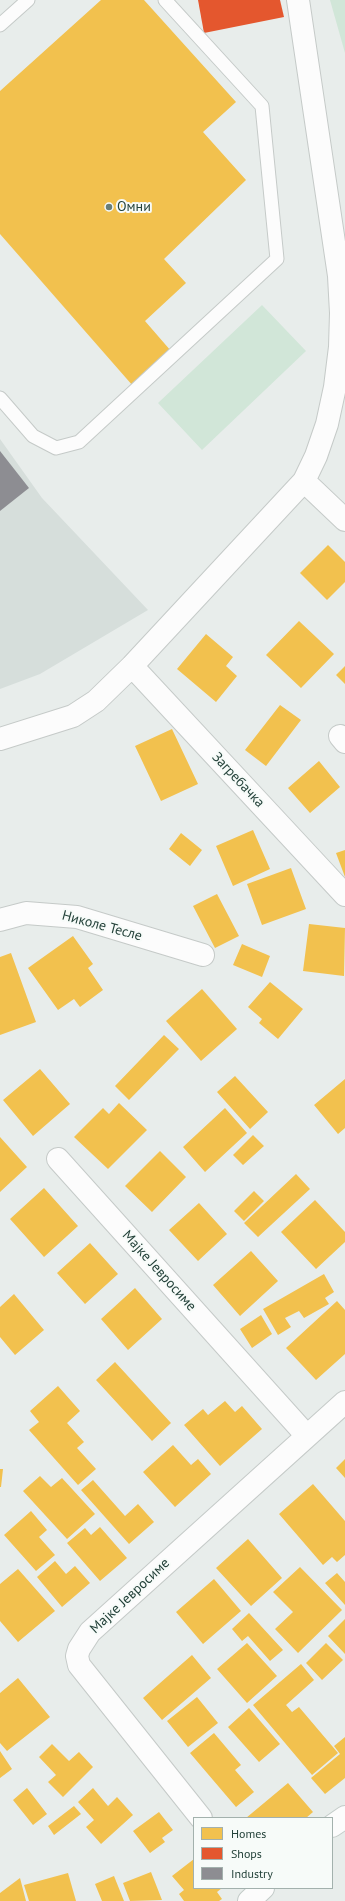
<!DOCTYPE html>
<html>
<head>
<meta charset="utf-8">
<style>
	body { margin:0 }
	#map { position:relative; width:345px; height:1901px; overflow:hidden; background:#e8edeb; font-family:"PT Sans",sans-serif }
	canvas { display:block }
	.legend { position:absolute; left:193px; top:1817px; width:140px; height:72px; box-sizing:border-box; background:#f7fbf9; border:1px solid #a3b1ad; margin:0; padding:5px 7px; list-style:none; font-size:12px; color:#24423a }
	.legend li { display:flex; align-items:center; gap:8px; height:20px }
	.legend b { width:20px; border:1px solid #a3b1ad }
</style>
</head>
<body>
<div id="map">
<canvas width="345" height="1901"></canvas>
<ul class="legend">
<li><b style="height:11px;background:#f2c14e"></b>Homes</li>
<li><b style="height:11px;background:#e4572e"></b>Shops</li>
<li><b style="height:11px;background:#8d8d92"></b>Industry</li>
</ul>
</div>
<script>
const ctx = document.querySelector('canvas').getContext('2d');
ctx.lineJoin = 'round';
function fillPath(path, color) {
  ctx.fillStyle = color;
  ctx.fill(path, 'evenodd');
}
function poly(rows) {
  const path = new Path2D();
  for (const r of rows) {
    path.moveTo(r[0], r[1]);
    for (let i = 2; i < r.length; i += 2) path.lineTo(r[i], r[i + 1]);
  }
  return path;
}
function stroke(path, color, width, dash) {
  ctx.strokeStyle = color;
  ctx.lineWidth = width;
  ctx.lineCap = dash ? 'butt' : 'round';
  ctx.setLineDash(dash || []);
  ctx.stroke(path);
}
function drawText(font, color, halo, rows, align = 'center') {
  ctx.font = font + ' "PT Sans",sans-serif';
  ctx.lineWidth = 4;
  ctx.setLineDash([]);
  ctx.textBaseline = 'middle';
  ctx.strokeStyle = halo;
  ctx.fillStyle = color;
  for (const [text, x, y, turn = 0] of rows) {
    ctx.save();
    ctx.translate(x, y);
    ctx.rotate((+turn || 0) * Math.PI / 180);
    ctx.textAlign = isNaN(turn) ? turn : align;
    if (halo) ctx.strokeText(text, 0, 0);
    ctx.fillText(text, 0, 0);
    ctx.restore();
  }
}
fillPath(poly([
	[0,439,42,498,148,610,40,674,0,689]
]), '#d6dedb');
fillPath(poly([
	[330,0,345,0,345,53],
	[262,305,306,351,202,450,158,403]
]), '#d1e6d8');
fillPath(poly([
	[101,0,144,0,236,102,203,132,246,180,164,259,186,283,145,321,171,351,133,386,0,234,0,91],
	[328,545,345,562,345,582,327,600,300,573],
	[299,621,334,654,301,688,266,655],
	[206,634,233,657,226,666,237,676,216,702,177,669],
	[345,666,345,684,336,675],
	[280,705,301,720,266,766,245,750],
	[172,729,198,784,161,801,135,746],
	[319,761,340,787,310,813,288,788],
	[253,830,270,869,233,886,216,846],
	[181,833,202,850,190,866,169,849],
	[345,850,345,877,336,853],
	[291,868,306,909,262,925,247,884],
	[217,894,239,936,215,948,193,906],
	[309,924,345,928,344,976,303,971],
	[73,936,93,964,88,968,103,990,80,1007,74,999,58,1010,28,968],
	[242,944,270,956,262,977,233,965],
	[11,953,36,1022,0,1035,0,957],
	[270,982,303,1009,278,1039,259,1023,262,1019,248,1007],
	[202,989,237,1029,201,1061,166,1021],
	[164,1035,179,1049,129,1100,115,1086],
	[40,1069,70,1104,33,1136,3,1100],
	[235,1076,268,1112,250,1129,217,1092],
	[345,1079,345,1128,338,1134,314,1105],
	[119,1103,147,1130,108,1169,74,1137,103,1108,109,1114],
	[225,1108,247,1133,205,1172,183,1147],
	[253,1135,264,1146,243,1165,233,1155],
	[0,1137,27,1167,0,1192],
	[160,1151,186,1177,152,1212,125,1186],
	[296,1174,310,1189,258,1237,244,1223],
	[44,1188,78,1226,44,1257,10,1219],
	[254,1191,264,1201,244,1221,234,1211],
	[315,1200,345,1232,345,1242,316,1269,281,1232],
	[199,1203,227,1234,198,1261,169,1230],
	[90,1243,118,1274,85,1304,57,1273],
	[251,1251,278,1281,240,1316,213,1285],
	[324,1274,334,1292,325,1298,329,1304,304,1318,299,1311,285,1318,291,1327,278,1335,263,1309],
	[135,1288,162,1319,128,1350,101,1319],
	[14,1294,44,1330,15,1355,0,1337,0,1307],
	[337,1301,345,1310,345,1354,316,1380,286,1348],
	[261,1315,272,1334,252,1348,240,1329],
	[115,1362,171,1423,152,1441,96,1380],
	[58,1386,80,1411,67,1423,84,1442,77,1448,96,1469,78,1485,29,1430,39,1422,30,1411],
	[225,1401,235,1412,242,1406,262,1429,220,1466,184,1425,203,1409,208,1415],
	[173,1445,191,1465,198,1459,211,1474,175,1507,143,1472],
	[345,1459,345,1478,336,1468],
	[0,1469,3,1469,1,1487,0,1487],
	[40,1476,51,1487,62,1478,95,1514,67,1539,23,1491],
	[93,1480,125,1516,138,1504,154,1522,129,1544,81,1490],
	[313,1484,345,1521,345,1555,337,1562,332,1557,323,1565,279,1514],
	[31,1511,47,1530,39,1537,55,1555,36,1571,4,1535],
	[100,1527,127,1558,100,1581,67,1543,85,1528,91,1535],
	[248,1539,282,1578,251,1606,216,1568],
	[55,1561,66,1574,75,1566,90,1583,62,1607,37,1577],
	[300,1567,342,1610,298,1653,275,1629,293,1612,273,1592],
	[18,1569,55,1611,18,1642,0,1621,0,1584],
	[337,1573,345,1582,345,1605,325,1583],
	[214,1579,241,1611,203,1644,176,1612],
	[249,1613,283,1650,270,1661,248,1636,242,1641,232,1629],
	[345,1619,345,1654,328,1636],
	[247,1643,277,1676,247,1703,217,1669],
	[326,1643,343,1660,322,1680,306,1663],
	[192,1655,211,1678,162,1720,143,1698],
	[301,1664,314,1680,286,1705,292,1712,299,1707,338,1753,312,1775,253,1705],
	[18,1678,50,1717,7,1751,0,1743,0,1693],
	[197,1697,218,1723,188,1747,167,1721],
	[249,1708,280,1744,259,1762,228,1727],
	[214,1733,241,1765,235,1770,254,1792,236,1807,190,1753],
	[345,1737,345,1778,325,1794,311,1778,340,1754,334,1746],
	[52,1744,69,1761,79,1752,93,1767,63,1797,48,1782,56,1775,39,1757],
	[0,1751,12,1769,0,1778],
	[288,1783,313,1812,306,1818,246,1818],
	[27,1788,47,1814,33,1825,13,1800],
	[93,1788,108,1806,117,1797,133,1815,101,1844,86,1827,94,1820,78,1802],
	[74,1806,81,1814,54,1835,48,1826],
	[159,1812,173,1830,162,1838,165,1842,150,1853,133,1831],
	[194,1859,194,1888,222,1888,217,1892,222,1899,219,1901,184,1901,179,1894,184,1890,172,1876],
	[151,1872,162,1900,130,1901,123,1883],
	[68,1873,76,1901,29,1901,24,1885],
	[114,1876,124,1901,102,1901,95,1884],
	[20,1878,26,1901,0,1901,0,1893]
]), '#f2c14e');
fillPath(poly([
	[198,0,280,0,284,17,204,33]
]), '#e4572e');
fillPath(poly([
	[0,451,29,488,0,511]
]), '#8d8d92');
const lane = poly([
	[0,25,28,0],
	[0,398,33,436,56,448,79,442,277,259,262,106,165,0]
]);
const street = poly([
	[304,481,345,520],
	[132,666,345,895],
	[340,736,345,742],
	[0,739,73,716,96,701,132,666,304,481,316,456,327,424,335,387,340,347,341,313,339,276,298,0],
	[0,920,26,913,77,917,203,955],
	[58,1159,307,1436],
	[201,1818,79,1665,77,1656,79,1649,90,1632,345,1402]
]);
const secondary = poly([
	[332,1826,345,1817],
	[249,1901,263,1888]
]);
stroke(lane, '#c5cac8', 15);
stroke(street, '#c5cac8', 24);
stroke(secondary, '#c3cbc8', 24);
stroke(lane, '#fcfcfc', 13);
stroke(street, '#fcfcfc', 22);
stroke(secondary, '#fcfcfc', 22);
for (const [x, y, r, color] of [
	[109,207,4,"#697e78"]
]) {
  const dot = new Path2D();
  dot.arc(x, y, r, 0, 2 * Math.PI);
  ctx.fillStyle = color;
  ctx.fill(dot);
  stroke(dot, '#f7fbf9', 1.5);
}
drawText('14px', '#24423a', '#f7fbf9', [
	["Омни",117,207]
], 'left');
drawText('14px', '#24423a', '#f7fbf9', [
	["Загребачка",238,780,47],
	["Николе Тесле",102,926,15],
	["Мајке Јевросиме",159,1271,48],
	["Мајке Јевросиме",130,1596,-43]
]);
</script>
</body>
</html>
